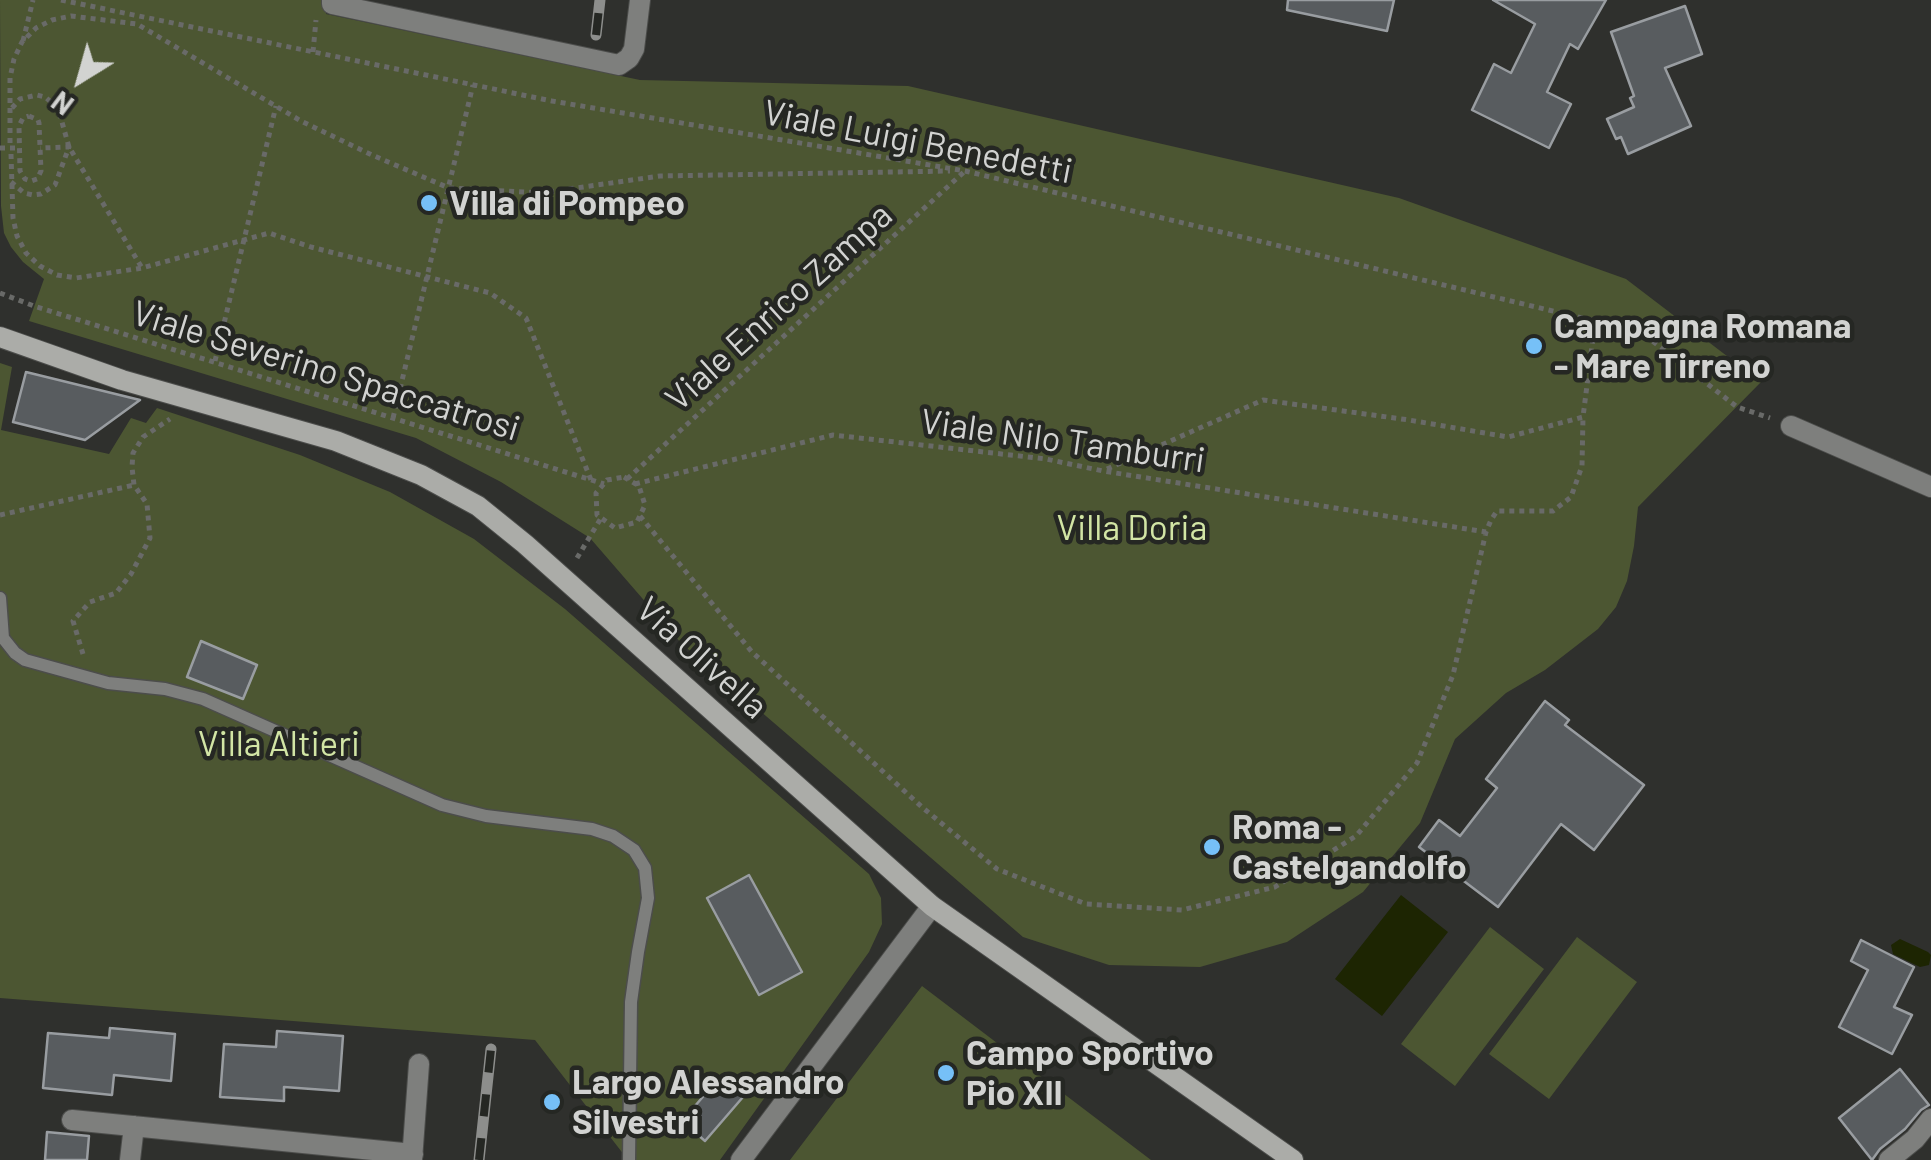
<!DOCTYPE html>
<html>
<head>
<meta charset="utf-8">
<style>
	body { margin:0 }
	#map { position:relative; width:1931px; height:1160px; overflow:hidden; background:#2f302d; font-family:Barlow,sans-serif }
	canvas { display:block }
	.north { position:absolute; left:30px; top:30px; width:100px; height:100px; -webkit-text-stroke:8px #252723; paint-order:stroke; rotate:217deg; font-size:28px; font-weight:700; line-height:40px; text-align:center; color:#d2d3d1 }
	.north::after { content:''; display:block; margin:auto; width:35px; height:45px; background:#d2d3d1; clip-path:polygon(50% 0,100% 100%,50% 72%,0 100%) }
</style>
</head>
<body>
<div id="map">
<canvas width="1931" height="1160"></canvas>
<div class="north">N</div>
</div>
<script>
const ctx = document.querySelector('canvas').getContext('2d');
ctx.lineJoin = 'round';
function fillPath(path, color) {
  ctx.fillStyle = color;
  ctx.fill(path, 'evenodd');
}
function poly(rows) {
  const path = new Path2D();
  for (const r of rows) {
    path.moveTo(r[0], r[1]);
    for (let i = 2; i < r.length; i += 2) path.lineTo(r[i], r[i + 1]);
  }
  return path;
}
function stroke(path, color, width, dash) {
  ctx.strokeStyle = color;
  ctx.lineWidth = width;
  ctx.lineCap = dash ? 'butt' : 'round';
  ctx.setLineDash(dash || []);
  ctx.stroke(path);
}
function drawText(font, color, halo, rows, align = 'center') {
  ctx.font = font + ' Barlow,sans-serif';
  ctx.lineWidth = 9;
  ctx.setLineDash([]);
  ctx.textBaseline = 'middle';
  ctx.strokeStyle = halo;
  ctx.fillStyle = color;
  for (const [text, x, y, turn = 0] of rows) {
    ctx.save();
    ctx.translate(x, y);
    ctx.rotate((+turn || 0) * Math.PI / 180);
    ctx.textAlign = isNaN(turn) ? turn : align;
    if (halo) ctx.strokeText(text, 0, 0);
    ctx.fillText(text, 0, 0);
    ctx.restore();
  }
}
fillPath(poly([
	[0,0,326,0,326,14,640,80,908,86,1399,198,1626,279,1761,382,1638,507,1634,546,1627,581,1616,607,1598,629,1545,670,1506,693,1455,739,1420,823,1363,892,1287,942,1200,967,1109,965,1023,937,681,643,590,538,501,482,416,438,29,321,44,279,23,262,11,247,4,233,1,206],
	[0,363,12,367,1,430,109,454,131,418,146,423,157,408,300,455,390,492,474,539,565,609,869,874,881,898,882,924,869,952,720,1160,628,1160,535,1040,0,998],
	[1490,927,1544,969,1455,1086,1401,1044],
	[1577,937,1637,982,1549,1099,1489,1054],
	[922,986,1151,1160,790,1160]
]), '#4c5632');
fillPath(poly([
	[1401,895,1448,932,1382,1016,1335,979],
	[1900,939,1928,952,1931,955,1929,965,1920,967,1893,954,1891,945]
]), '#1d2502');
const building = poly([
	[1288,0,1394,0,1387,31,1287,10,1288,0],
	[1493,0,1606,0,1578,49,1570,44,1547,92,1571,104,1549,148,1472,110,1494,64,1511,73,1535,24,1493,0],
	[1685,6,1702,54,1665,68,1691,126,1628,154,1621,137,1616,139,1607,119,1634,107,1630,98,1634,96,1611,32,1685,6],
	[26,372,140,400,85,440,13,422,26,372],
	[201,641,257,665,243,699,187,677,201,641],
	[1545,701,1569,720,1565,725,1644,785,1594,850,1561,824,1498,907,1419,847,1439,820,1460,836,1497,788,1486,779,1545,701],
	[749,875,802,972,759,995,707,898,749,875],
	[1861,940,1914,967,1894,1007,1912,1015,1892,1054,1839,1027,1868,970,1851,961,1861,940],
	[110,1028,175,1034,171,1081,114,1075,112,1095,43,1088,48,1033,109,1038,110,1028],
	[277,1031,343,1036,339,1091,284,1087,284,1101,220,1097,224,1044,276,1047,277,1031],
	[1900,1069,1929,1105,1921,1110,1905,1129,1880,1149,1872,1160,1839,1118,1900,1069],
	[720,1077,743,1097,705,1141,682,1121,720,1077],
	[47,1132,89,1136,87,1160,45,1160,47,1132]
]);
fillPath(building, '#585c5f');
stroke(building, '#999da1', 2.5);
const service = poly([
	[0,598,3,638,15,653,25,660,108,683,165,689,203,699,442,805,486,816,592,829,613,836,634,850,645,868,648,898,638,952,631,1002,629,1160]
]);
const minor = poly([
	[332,0,332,4,619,65,629,58,634,49,640,0],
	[1791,426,1931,487],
	[72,1120,413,1154],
	[130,1160,134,1126],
	[412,1160,419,1064],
	[741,1160,932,906],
	[1889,1160,1915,1139,1931,1119]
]);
const secondary = poly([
	[0,337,122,380,336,441,421,475,478,506,525,544,932,906,1293,1160]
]);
stroke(service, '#4c4d4b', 15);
stroke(minor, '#4c4d4b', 22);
stroke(secondary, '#4c4d4b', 22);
stroke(poly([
	[61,0,552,101,965,171,1641,332,1737,407,1770,418],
	[23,41,33,0],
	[313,52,316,20],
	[12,108,20,99,37,95,45,97,58,108,69,147,142,268],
	[29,116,38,120,39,123,41,171,37,179,31,181,25,179,20,171,19,126,23,118,29,116],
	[10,143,10,78,14,59,22,42,36,28,52,20,71,16,137,24,301,121,372,155,449,188,541,193,660,176,950,171],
	[0,148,20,148],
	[11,154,13,218,17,236,26,253,40,266,57,275,76,278,142,268,269,233,311,247,490,293,526,318,591,480],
	[11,182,24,193,33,195,41,194,55,185,69,147,40,148],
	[0,293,34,306,604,484],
	[215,361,276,106],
	[393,418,473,85],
	[1107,469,1263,400,1409,420,1508,437,1583,417,1595,322],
	[624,477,639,486,645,505,637,522,615,528,597,515,596,493,607,480,624,477],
	[627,479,965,171],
	[635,484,833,435,1046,459,1103,471,1486,532],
	[0,515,134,485],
	[640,516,752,652,923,808,997,869,1086,904,1182,910,1275,887,1356,836,1417,763,1453,675,1486,532,1491,520,1497,511,1553,511,1571,497,1582,466,1583,417],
	[577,558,601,518],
	[83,654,73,621,90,602,116,593,131,574,150,538,147,504,134,485,132,467,133,453,143,437,170,419]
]), '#696a68', 5, [5, 5]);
stroke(service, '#7e7f7d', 12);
stroke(minor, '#7e7f7d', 20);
stroke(secondary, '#abaca8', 20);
const rail = poly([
	[596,35,600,0],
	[479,1160,491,1049]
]);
stroke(rail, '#8d8e8c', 11);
stroke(rail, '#252723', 8, [22]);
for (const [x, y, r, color] of [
	[429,203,10,"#76c0f7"],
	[1534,346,10,"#76c0f7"],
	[1212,847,10,"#76c0f7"],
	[946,1073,10,"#76c0f7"],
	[552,1102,10,"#76c0f7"]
]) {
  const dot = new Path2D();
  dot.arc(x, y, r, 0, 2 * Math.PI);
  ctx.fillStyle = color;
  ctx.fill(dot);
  stroke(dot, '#252723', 4);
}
drawText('35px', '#d2d3d1', '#252723', [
	["Viale Luigi Benedetti",918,142,11],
	["Viale Enrico Zampa",779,307,-42],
	["Viale Severino Spaccatrosi",326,371,17],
	["Viale Nilo Tamburri",1063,441,8],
	["Via Olivella",702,658,42]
]);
drawText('bold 35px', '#d2d3d1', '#252723', [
	["Villa di Pompeo",449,203],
	["Campagna Romana",1554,326],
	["- Mare Tirreno",1554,366],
	["Roma -",1232,827],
	["Castelgandolfo",1232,867],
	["Campo Sportivo",966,1053],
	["Pio XII",966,1093],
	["Largo Alessandro",572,1082],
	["Silvestri",572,1122]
], 'left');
drawText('35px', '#d2e5a5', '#252723', [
	["Villa Doria",1132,528],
	["Villa Altieri",279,744]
]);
</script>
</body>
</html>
